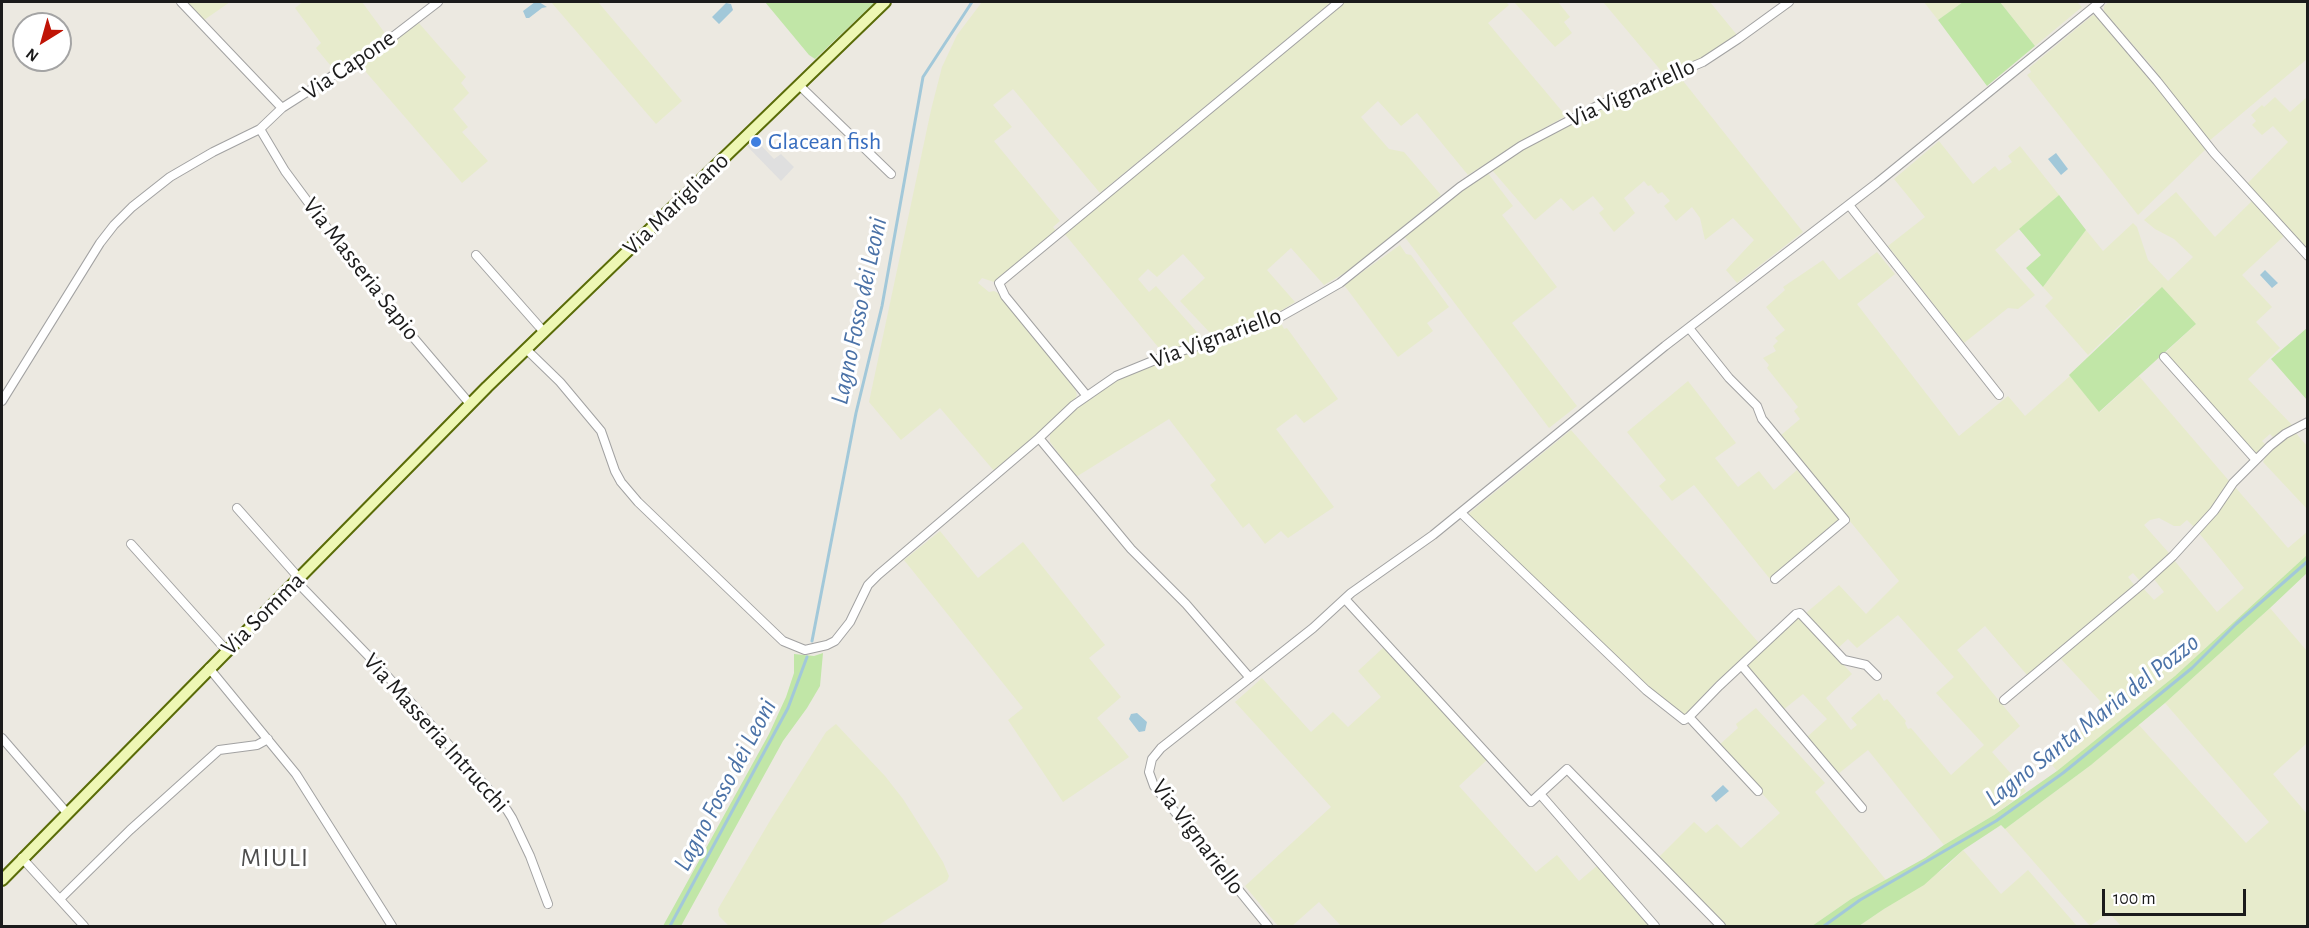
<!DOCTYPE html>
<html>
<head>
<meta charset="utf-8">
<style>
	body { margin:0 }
	#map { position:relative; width:2309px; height:928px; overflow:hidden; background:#ece9e1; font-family:"Alegreya Sans",sans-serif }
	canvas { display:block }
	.frame { position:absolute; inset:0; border:3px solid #1b1b1b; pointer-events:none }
	.north { position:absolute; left:12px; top:12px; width:60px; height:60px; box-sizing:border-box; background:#fff; border:2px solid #a4a4a4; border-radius:50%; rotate:217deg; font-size:16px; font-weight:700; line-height:24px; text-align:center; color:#1b1b1b }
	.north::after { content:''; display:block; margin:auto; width:21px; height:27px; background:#c01406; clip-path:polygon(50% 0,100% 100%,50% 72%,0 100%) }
	.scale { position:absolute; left:2102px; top:889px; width:144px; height:27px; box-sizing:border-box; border:3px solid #1b1b1b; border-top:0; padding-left:8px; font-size:18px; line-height:21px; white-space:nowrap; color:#1b1b1b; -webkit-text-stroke:4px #fff; paint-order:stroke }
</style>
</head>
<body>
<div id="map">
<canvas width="2309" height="928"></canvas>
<div class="frame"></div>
<div class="north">N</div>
<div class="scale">100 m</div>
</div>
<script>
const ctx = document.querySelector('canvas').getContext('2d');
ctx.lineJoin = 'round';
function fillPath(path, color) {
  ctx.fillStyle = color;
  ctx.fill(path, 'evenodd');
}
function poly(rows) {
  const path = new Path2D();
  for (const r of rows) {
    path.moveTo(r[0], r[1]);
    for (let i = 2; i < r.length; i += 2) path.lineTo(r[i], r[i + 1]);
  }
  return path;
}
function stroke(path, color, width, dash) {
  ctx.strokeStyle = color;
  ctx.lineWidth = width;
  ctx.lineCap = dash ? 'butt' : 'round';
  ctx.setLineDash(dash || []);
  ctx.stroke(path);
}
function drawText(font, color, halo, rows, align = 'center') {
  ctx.font = font + ' "Alegreya Sans",sans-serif';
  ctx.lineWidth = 6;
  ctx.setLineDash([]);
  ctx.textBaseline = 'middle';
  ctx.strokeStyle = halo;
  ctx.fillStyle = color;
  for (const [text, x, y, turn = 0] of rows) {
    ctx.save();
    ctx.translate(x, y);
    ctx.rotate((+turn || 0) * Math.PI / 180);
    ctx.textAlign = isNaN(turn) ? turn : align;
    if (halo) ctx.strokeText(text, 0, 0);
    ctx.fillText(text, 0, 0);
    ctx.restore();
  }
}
fillPath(poly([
	[186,2,230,2,204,20],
	[303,2,362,2,387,36,335,71,316,48,321,43,295,8],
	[551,2,598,2,682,101,656,124],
	[982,2,1332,2,1100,193,1013,89,993,105,1012,127,994,141,1060,221,1053,227,1056,231,1003,275,994,282,982,278,978,283,989,292,994,291,998,293,1074,385,1077,395,1075,399,995,472,940,408,901,440,869,402,931,110,942,67,957,35],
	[1343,2,1506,2,1509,5,1488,23,1566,116,1535,133,1468,175,1417,113,1401,126,1378,101,1361,117,1389,149,1404,152,1441,195,1361,262,1343,274,1324,285,1291,248,1267,270,1295,302,1274,315,1214,337,1180,301,1205,278,1183,254,1157,277,1148,269,1138,279,1149,292,1156,286,1204,340,1163,353,1063,232],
	[1514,2,1558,2,1570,17,1564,22,1572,33,1555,47],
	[1603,2,1710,2,1737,35,1708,55,1667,74,1663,73],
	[1924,2,1963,2,1938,20],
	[2000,2,2077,2,2082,7,2035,46],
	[2109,2,2307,2,2307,59,2209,141,2154,72,2155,70,2104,12,2104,6],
	[2093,15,2098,17,2134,58,2206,149,2138,215,2027,75,2031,72,2029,68],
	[418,22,466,77,461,83,469,93,453,109,468,127,462,132,488,161,462,183,359,64],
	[1680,77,1803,232,1737,283,1726,270,1754,240,1733,218,1705,240,1700,218,1692,207,1676,221,1664,206,1670,201,1662,192,1658,194,1651,185,1648,186,1644,181,1624,198,1635,213,1614,232,1599,213,1604,209,1593,196,1573,211,1561,198,1535,220,1492,170,1493,167,1571,122],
	[2275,97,2290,112,2307,97,2307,249,2247,184,2288,142,2273,126,2262,135,2252,125,2256,121,2251,115,2262,105,2264,107],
	[1939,141,1973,184,1995,166,1999,171,2012,162,2008,156,2020,146,2059,195,1995,250,2035,295,2018,309,2008,308,1964,343,1888,246,1925,217,1894,179],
	[1487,172,1513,206,1502,215,1557,287,1512,323,1577,406,1549,428,1404,236],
	[2176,192,2215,237,2252,201,2285,235,2242,275,2272,307,2256,322,2280,348,2248,379,2292,425,2275,439,2270,434,2262,441,2266,445,2257,454,2163,355,2196,324,2143,303,2088,355,2045,306,2053,298,2043,287,2086,230,2103,251,2133,223,2137,227,2148,260,2168,281,2193,257,2174,239,2155,229,2144,220],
	[1400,245,1406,254,1411,255,1449,307,1427,323,1433,331,1398,357,1344,285],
	[1877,252,1895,274,1857,304,1959,436,2008,396,2025,416,2070,376,2100,412,2139,376,2230,482,2210,511,2195,528,2187,520,2180,526,2174,526,2159,518,2150,520,2144,525,2169,553,2140,581,2133,573,2128,577,2135,586,2027,675,1985,626,1957,650,2020,726,1992,752,2026,791,1994,815,1944,845,1868,750,1838,774,1807,737,1827,719,1803,694,1783,710,1748,670,1749,663,1799,617,1852,674,1826,698,1851,730,1857,725,1851,718,1879,693,1884,701,1887,699,1906,721,1905,723,1908,729,1911,728,1951,775,1984,745,1936,693,1954,677,1898,615,1857,648,1848,639,1837,649,1806,613,1839,585,1866,614,1899,581,1780,436,1800,419,1794,411,1798,407,1767,368,1769,365,1763,358,1776,351,1773,346,1778,341,1775,338,1785,330,1766,307,1785,290,1783,287,1823,260,1839,280],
	[1281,323,1284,329,1287,328,1338,399,1304,423,1296,414,1276,429,1334,507,1288,538,1281,531,1265,544,1249,523,1243,528,1210,485,1216,480,1169,419,1076,477,1050,442,1050,432,1067,415,1119,379,1165,360],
	[1688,381,1736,443,1715,458,1738,487,1759,471,1774,490,1797,470,1839,519,1770,579,1694,485,1672,501,1659,486,1666,480,1627,432],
	[1571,430,1759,643,1756,649,1715,683,1685,715,1642,682,1467,515],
	[2295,432,2307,446,2307,509,2263,462,2268,452],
	[2235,487,2288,548,2307,532,2307,555,2175,676,2057,771,2048,760,2097,719,2100,701,2061,659,2064,656,2143,588,2154,600,2164,592,2154,579,2174,560,2217,612,2244,588,2199,533],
	[940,531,978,578,1023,542,1105,645,1089,658,1121,697,1097,718,1129,757,1063,802,1008,720,1023,708,904,560],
	[2270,608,2307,651,2307,743,2273,774,2307,814,2307,926,2121,926,2109,913,2090,926,2005,829,2091,765,2138,724,2246,843,2269,822,2165,703],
	[1385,646,1488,759,1459,786,1536,872,1557,855,1579,881,1598,865,1651,926,1341,926,1319,902,1292,926,1278,926,1245,886,1331,807,1235,702,1262,678,1311,732,1333,712,1348,727,1381,697,1358,671],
	[1756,708,1825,783,1815,792,1886,880,1851,899,1812,926,1725,926,1659,857,1694,822,1706,833,1717,824,1741,848,1780,813,1718,746,1738,728,1736,724],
	[836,724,885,776,903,799,943,862,949,876,947,881,877,926,729,926,719,916,718,909,771,819,826,732],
	[1963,850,2001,894,2028,870,2077,926,1859,926,1946,867]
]), '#e7ebcc');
fillPath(poly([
	[765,2,875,2,815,59,809,55],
	[1963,2,2000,2,2035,46,1987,86,1938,20],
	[2059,195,2086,230,2043,287,2026,268,2041,255,2019,229],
	[2162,287,2196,324,2099,412,2069,375],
	[2307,328,2307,400,2271,359],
	[2307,555,2307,573,2270,608,2165,703,2091,765,2005,829,2001,825,1963,850,1924,885,1884,909,1859,926,1812,926,1851,899,1925,858,1944,845,1994,815,2057,771,2175,676],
	[823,653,820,686,807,708,783,741,681,926,663,926,769,734,786,697,794,673,794,654,814,656]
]), '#c1e6a7');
fillPath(poly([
	[755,139,774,159,781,154,794,167,781,181,747,146]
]), '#dfdfdf');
fillPath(poly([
	[535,2,539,2,547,7,542,8,529,18,526,18,523,11],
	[726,3,731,4,733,10,719,24,712,17],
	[2056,153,2068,169,2061,175,2048,159],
	[2265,270,2278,283,2272,288,2260,275],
	[1137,713,1147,722,1145,731,1139,732,1129,719,1131,714],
	[1723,785,1729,791,1716,802,1711,796]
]), '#a2c8d9');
stroke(poly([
	[812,641,856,413,882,306,923,77,972,2],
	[670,926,788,708,807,657],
	[1824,926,1860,900,1996,821,2063,773,2192,668,2236,624,2308,561]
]), '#a2c8d9', 3);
const street = poly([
	[181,2,282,108],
	[2094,7,2157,81,2214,153,2308,256],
	[799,85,891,174],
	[260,129,285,171,373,290,470,404],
	[1849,205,1999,395],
	[476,255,544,332],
	[1689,328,1729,378,1757,406,1762,419,1845,520,1775,579],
	[526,349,560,382,601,431,615,471,621,482,638,502,783,641,805,650,827,645,835,641,850,622,868,585,878,575,1039,438],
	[2164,357,2256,460],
	[1087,396,1005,296,999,283,1339,2],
	[2,401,100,243,114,225,132,207,170,177,213,152,260,129,282,108,390,39,438,2],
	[237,508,299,578],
	[1461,513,1646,690,1684,720,1689,717,1719,686,1796,614,1800,613,1844,660,1866,665,1877,676],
	[131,544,227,651],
	[296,581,381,669,507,810,512,818,530,856,548,904],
	[1345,599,1531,802,1567,769,1721,926],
	[1742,666,1862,808],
	[209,668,296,774,392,926],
	[1250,678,1186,604,1131,549,1039,438,1074,405,1116,376,1165,356,1240,333,1282,316,1314,298,1340,283,1460,187,1521,146,1597,106,1703,62,1738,39,1789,2],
	[2004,700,2140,586,2173,556,2214,511,2233,483,2270,446,2285,434,2308,422],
	[1689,717,1758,791],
	[2,738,67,813],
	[1540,794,1655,926],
	[22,858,84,926],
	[60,899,130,830,219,750,257,745,268,739],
	[1268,926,1154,786,1149,772,1152,759,1161,748,1313,628,1351,593,1433,535,1665,346,1877,183,2100,2]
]);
const secondary = poly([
	[2,880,487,387,885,2]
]);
stroke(street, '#a2a2a2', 10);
stroke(secondary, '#5a6c08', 14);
stroke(street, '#fff', 8);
stroke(secondary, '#eef7b4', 10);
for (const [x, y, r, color] of [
	[756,142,6,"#3f7fe0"]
]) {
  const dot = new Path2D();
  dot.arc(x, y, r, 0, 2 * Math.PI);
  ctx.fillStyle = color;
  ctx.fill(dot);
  stroke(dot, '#fff', 2);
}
drawText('24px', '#1b1b1b', '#fff', [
	["Via Capone",349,65,-34],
	["Via Vignariello",1631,93,-24],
	["Via Marigliano",676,204,-44],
	["Via Masseria Sapio",361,269,52],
	["Via Vignariello",1216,338,-20],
	["Via Somma",263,614,-45],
	["Via Masseria Intrucchi",436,733,48],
	["Via Vignariello",1198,837,53]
]);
drawText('24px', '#366cbe', '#fff', [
	["Glacean fish",768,142]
], 'left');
drawText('italic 26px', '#4b72a7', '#fff', [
	["Lagno Fosso dei Leoni",859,311,-78],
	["Lagno Santa Maria del Pozzo",2092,720,-38],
	["Lagno Fosso dei Leoni",725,785,-62]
]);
ctx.letterSpacing = '1.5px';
drawText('26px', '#4e4e4e', '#fff', [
	["MIULI",275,858]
]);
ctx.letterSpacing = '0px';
</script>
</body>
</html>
